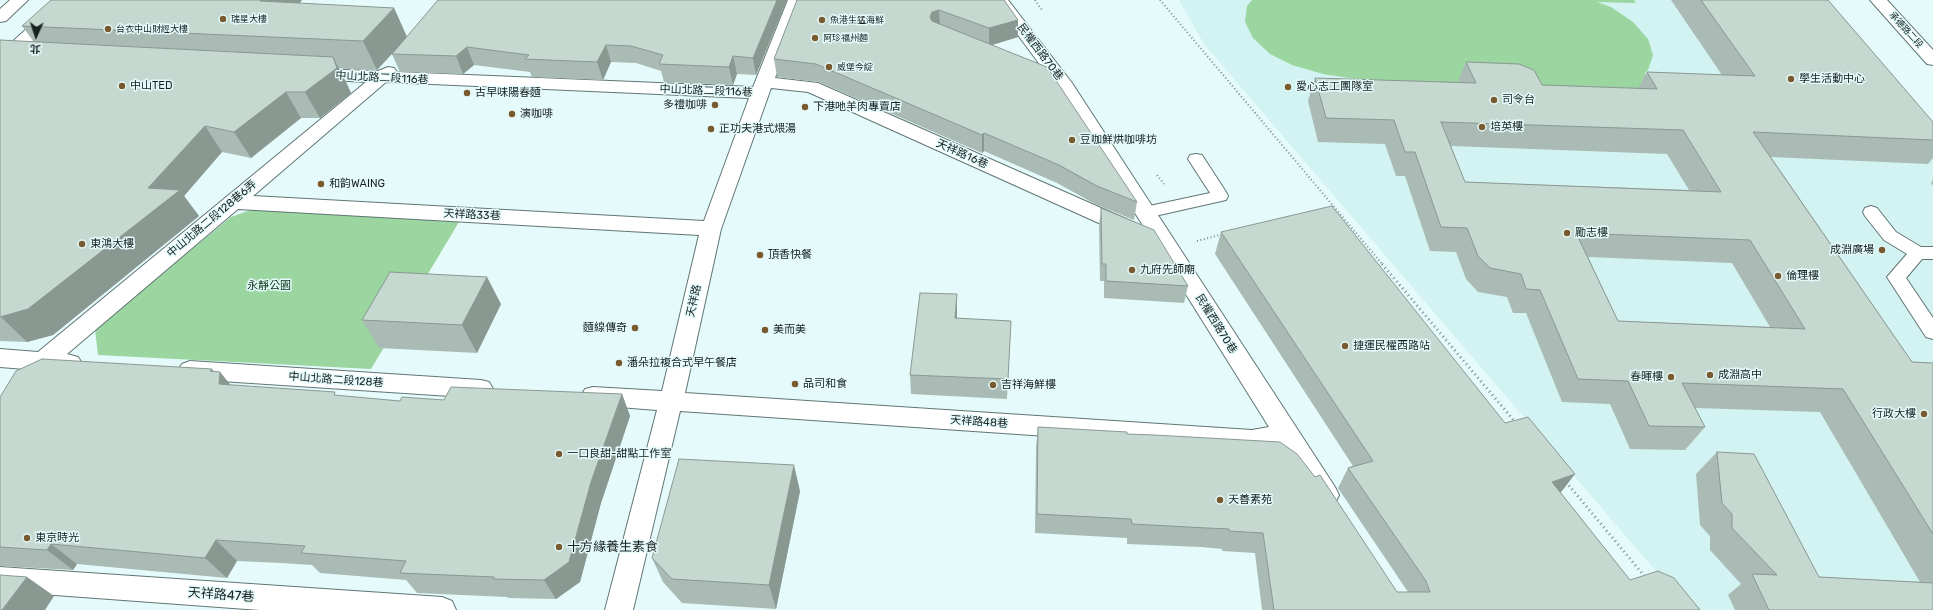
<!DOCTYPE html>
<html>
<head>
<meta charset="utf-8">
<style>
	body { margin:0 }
	#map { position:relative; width:1933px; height:610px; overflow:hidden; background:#e5fbfb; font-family:Rubik,"Noto Sans TC",sans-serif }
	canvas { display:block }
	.north { position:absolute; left:16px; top:16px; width:40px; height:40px; -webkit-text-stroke:3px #e5fbfb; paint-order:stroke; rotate:183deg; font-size:11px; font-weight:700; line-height:16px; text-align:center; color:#182020 }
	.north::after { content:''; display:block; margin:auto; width:14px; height:18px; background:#182020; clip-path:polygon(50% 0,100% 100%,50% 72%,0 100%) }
</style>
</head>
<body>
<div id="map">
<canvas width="1933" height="610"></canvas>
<div class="north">北</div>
</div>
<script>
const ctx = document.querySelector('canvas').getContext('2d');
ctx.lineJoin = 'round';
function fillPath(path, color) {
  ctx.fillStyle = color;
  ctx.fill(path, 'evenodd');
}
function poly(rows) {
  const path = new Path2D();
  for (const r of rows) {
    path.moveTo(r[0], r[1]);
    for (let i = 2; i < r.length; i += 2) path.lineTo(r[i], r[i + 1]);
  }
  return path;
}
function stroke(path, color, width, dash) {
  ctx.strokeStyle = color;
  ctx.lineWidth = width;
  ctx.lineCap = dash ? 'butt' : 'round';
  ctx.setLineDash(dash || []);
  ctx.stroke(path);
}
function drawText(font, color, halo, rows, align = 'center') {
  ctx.font = font + ' Rubik,"Noto Sans TC",sans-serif';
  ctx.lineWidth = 3;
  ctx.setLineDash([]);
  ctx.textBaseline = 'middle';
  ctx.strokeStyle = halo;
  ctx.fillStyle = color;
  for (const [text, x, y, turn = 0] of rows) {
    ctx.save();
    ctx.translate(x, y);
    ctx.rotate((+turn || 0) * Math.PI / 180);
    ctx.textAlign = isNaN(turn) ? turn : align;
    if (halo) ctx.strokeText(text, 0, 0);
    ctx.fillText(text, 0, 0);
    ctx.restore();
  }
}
fillPath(poly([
	[1179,0,1815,0,1933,141,1933,610,1689,610,1204,44]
]), '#d2f3f2');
fillPath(poly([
	[1252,0,1634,0,1636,3,1597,2,1611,7,1633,22,1648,39,1653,55,1648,70,1644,74,1676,75,1687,93,1356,79,1323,74,1292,65,1270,54,1253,38,1245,22,1247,6],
	[256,208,459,222,371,369,98,355,95,329,231,217]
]), '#9bd5a0');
const lane = poly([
	[1196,154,1202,155,1226,192,1228,196,1226,200,1146,218,1140,216,1138,212,1140,208,1210,193,1188,159,1190,155,1196,154],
	[1871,206,1877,208,1896,232,1921,247,1933,247,1933,259,1922,259,1906,278,1933,318,1933,339,1926,337,1887,277,1907,254,1884,240,1865,216,1863,212,1865,208,1871,206]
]);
const street = poly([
	[788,0,804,0,775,78,818,83,1135,223,1138,228,1135,233,1128,235,1121,233,808,92,771,88,721,229,685,393,1252,430,1269,427,1055,85,992,0,1008,0,1072,83,1335,487,1339,495,1335,503,1326,506,1317,503,1281,445,1252,450,680,411,633,610,605,610,657,410,593,405,585,403,581,396,585,389,593,387,662,391,699,235,238,209,67,354,78,357,82,363,78,369,70,372,48,370,36,376,28,373,25,369,0,367,0,349,38,352,366,82,313,79,307,78,304,74,307,70,313,69,378,71,388,67,394,68,397,72,753,87,788,0],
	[386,82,749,98,704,221,253,196,386,82],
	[190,361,481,380,489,382,493,389,489,396,481,398,190,379,182,376,178,370,182,364,190,361],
	[0,567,442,597,452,601,456,610,260,610,0,591,0,567]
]);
const secondary = poly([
	[1870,0,1887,0,1933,50,1933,65,1927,64,1870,0]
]);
const primary = poly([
	[10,0,28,0,6,21,0,22,0,9,10,0],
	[58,0,76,0,6,66,0,67,0,53,58,0]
]);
stroke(lane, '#617575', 2);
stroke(street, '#617575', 2);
stroke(secondary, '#617575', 2);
stroke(primary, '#617575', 2);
stroke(poly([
	[1035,0,1042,10],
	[1160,0,1383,265],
	[1157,175,1164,184],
	[1197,241,1223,234]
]), '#7b8a8a', 2, [1, 2.5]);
stroke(poly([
	[1382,264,1516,423],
	[1566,482,1646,578]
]), '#7b8a8a', 3, [1, 3.5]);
fillPath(lane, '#fff');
fillPath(street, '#fff');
fillPath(secondary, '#fff');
fillPath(primary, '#fff');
fillPath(poly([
	[302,0,300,3,394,8,407,37,438,0,787,0,756,75,737,74,733,85,664,82,661,71,636,63,611,62,603,80,532,77,530,72,474,65,463,74,400,72,392,54,377,70,339,69,346,82,351,93,320,118,301,118,251,158,222,152,184,196,199,216,53,335,27,342,0,341,0,40,34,42,22,26],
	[797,0,1004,0,1018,20,1018,37,991,45,1137,202,1134,220,1095,204,1057,183,984,151,982,153,819,82,777,77,774,59],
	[1671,0,1828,0,1933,122,1933,158,1928,164,1771,157,1912,362,1933,363,1933,610,1735,610,1728,595,1741,584,1710,550,1710,536,1700,525,1696,474,1717,452,1819,577,1920,582,1820,412,1695,408,1705,427,1685,450,1630,449,1610,404,1562,402,1526,313,1513,313,1507,297,1478,292,1466,279,1456,252,1430,251,1405,176,1396,176,1385,144,1318,142,1308,101,1315,78,1458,82,1466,62,1542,85,1638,88,1647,72,1722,75],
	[1451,146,1667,154,1689,190,1465,182],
	[1588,257,1732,263,1770,327,1618,321],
	[1933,180,1933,186,1931,183],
	[1101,208,1188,286,1184,303,1104,298,1104,281,1100,281,1099,225],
	[1221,232,1561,493,1630,580,1700,610,1262,610,1255,553,1222,551,1222,549,1201,547,1127,544,1127,538,1035,533,1036,448,1038,427,1127,434,1397,592,1408,592,1338,488,1348,468,1353,466,1215,254],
	[501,304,477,353,379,348,362,320],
	[957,314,957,318,1011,321,1007,399,911,394,910,375],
	[214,372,220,372,230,385,338,396,400,401,622,394,630,416,601,503,580,582,556,599,508,598,507,597,417,593,406,580,320,573,312,565,281,563,237,561,227,578,77,564,73,570,0,566,0,397],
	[800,491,776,609,682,603,663,582,652,558]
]), '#a9bbb4');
fillPath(poly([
	[261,0,302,0,276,30,260,1],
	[777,0,787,0,756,75,753,58],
	[394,8,407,37,377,70,363,41],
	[939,10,940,28,933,29,930,17,932,12],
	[1018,20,1018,37,989,46,989,28],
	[606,45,611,62,603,80,597,62],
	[467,47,474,65,463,74,456,56],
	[733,56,737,74,733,85,729,67],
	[333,57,346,82,351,93,320,118,305,92],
	[286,92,301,118,251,158,234,132],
	[205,126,222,152,184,196,199,216,53,335,27,342,1,317,148,188],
	[984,133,984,151,982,153,982,135],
	[487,277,501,304,477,353,462,325],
	[957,294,957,314,956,338,955,318],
	[212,369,219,378,220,372,238,394,219,384,210,371],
	[622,394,630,416,601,503,580,582,556,599,544,580,591,482],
	[794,465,800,491,776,609,769,585],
	[1575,474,1559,495,1552,482],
	[216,540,237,561,227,578,205,558],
	[51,544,77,564,73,570,47,550],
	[27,577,54,596,45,610,2,610]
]), '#8a9892');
const building = poly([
	[51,0,261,0,260,1,394,8,363,41,22,26,51,0],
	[438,0,777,0,753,58,733,56,729,67,659,64,663,55,631,46,606,45,597,62,525,59,529,55,467,47,456,56,392,54,438,0],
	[797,0,1004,0,1018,20,989,28,939,10,932,12,930,17,932,21,1047,67,1137,202,1097,186,1059,165,984,133,982,135,816,64,774,59,797,0],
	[1701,0,1828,0,1933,122,1933,140,1753,132,1912,362,1933,363,1933,534,1843,389,1682,383,1705,427,1649,426,1628,381,1578,379,1540,290,1526,289,1521,274,1490,268,1478,256,1467,228,1441,227,1415,152,1405,152,1394,120,1326,118,1315,78,1476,83,1466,62,1519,64,1534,70,1542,85,1657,89,1647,72,1755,76,1701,0],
	[1441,122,1683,130,1721,192,1465,182,1441,122],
	[1576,233,1750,240,1805,329,1618,321,1576,233],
	[0,40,333,57,337,68,305,92,286,92,234,132,205,126,148,188,180,190,28,309,0,317,0,40],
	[1332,206,1505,423,1528,417,1575,474,1552,482,1630,580,1658,571,1674,578,1700,610,1274,610,1263,533,1229,531,1229,529,1207,528,1132,524,1131,519,1037,514,1038,427,1127,432,1127,434,1154,435,1280,442,1297,454,1315,477,1320,475,1397,592,1430,592,1426,581,1348,468,1373,461,1221,232,1332,206],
	[1101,208,1154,230,1188,286,1106,281,1106,264,1102,264,1101,208],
	[390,272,487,277,462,325,362,320,390,272],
	[920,293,957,294,955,318,1011,321,1008,379,910,375,920,293],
	[42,359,212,369,210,371,220,372,219,384,335,392,334,395,400,401,402,397,444,400,451,387,622,394,591,482,569,562,544,580,494,579,494,577,400,573,406,561,301,553,305,546,262,543,216,540,205,558,51,544,47,550,0,547,0,397,16,371,42,359],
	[1717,452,1754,454,1819,577,1933,583,1933,610,1769,610,1752,574,1777,575,1732,528,1732,514,1722,503,1717,452],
	[679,459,794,465,769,585,672,579,652,558,679,459],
	[0,575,27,577,2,610,0,610,0,575]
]);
fillPath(building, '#c5d9d1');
stroke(building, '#8a9892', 1);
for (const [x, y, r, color] of [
	[223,19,4,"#795a2f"],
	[822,20,4,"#795a2f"],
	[108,29,4,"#795a2f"],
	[815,38,4,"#795a2f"],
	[829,67,4,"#795a2f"],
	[1791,79,4,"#795a2f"],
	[122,86,4,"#795a2f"],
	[1288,87,4,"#795a2f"],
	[467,93,4,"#795a2f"],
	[1494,100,4,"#795a2f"],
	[715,105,4,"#795a2f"],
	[805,107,4,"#795a2f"],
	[512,114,4,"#795a2f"],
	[1482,127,4,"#795a2f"],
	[711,129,4,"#795a2f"],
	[1072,140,4,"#795a2f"],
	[321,184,4,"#795a2f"],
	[1567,233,4,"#795a2f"],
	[82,244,4,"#795a2f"],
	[1882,250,4,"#795a2f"],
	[760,255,4,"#795a2f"],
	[1132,270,4,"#795a2f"],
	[1778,276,4,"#795a2f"],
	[635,328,4,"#795a2f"],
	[765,330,4,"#795a2f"],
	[1345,346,4,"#795a2f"],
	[619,363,4,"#795a2f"],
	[1710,375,4,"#795a2f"],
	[1671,377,4,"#795a2f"],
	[795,384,4,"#795a2f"],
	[993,385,4,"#795a2f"],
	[1924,414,4,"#795a2f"],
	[559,454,4,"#795a2f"],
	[1220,500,4,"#795a2f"],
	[27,538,4,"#795a2f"],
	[559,547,4,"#795a2f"]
]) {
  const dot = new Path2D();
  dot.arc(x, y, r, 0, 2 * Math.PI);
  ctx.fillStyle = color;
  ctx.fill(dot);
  stroke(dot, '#e5fbfb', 1.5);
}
drawText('9px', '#182020', '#e5fbfb', [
	["瑞星大樓",231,19],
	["魚港生猛海鮮",830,20],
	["台衣中山財經大樓",116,29],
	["阿珍福州麵",823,38],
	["威堡今綻",837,67]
], 'left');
drawText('9px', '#182020', '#e5fbfb', [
	["承德路二段",1906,30,48]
]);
drawText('11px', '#182020', '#e5fbfb', [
	["民權西路70巷",1040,52,53],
	["中山北路二段116巷",382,78,3],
	["中山北路二段116巷",706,91,2],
	["天祥路16巷",962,154,24],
	["天祥路33巷",472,215,3],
	["中山北路二段128巷6弄",212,219,-40],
	["天祥路",694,301,-77],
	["民權西路70巷",1216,324,58],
	["中山北路二段128巷",336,380,4],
	["天祥路48巷",979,422,4]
]);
drawText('11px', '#182020', '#e5fbfb', [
	["學生活動中心",1799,79],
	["中山TED",130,86],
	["愛心志工團隊室",1296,87],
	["古早味陽春麵",475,93],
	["司令台",1502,100],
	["多禮咖啡",707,105,"right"],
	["下港吔羊肉專賣店",813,107],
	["演咖啡",520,114],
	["培英樓",1490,127],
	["正功夫港式煨湯",719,129],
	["豆咖鮮烘咖啡坊",1080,140],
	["和韵WAING",329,184],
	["勵志樓",1575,233],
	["東鴻大樓",90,244],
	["成淵廣場",1874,250,"right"],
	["頂香快餐",768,255],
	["九府先師廟",1140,270],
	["倫理樓",1786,276],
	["麵線傳奇",627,328,"right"],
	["美而美",773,330],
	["捷運民權西路站",1353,346],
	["潘朵拉複合式早午餐店",627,363],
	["成淵高中",1718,375],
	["春暉樓",1663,377,"right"],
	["品司和食",803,384],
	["吉祥海鮮樓",1001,385],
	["行政大樓",1916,414,"right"],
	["一口良甜-甜點工作室",567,454],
	["天善素苑",1228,500],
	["東京時光",35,538]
], 'left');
drawText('11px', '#073311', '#e5fbfb', [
	["永靜公園",269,286]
]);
drawText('13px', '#182020', '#e5fbfb', [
	["十方緣養生素食",567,547]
], 'left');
drawText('13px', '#182020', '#e5fbfb', [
	["天祥路47巷",221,595,4]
]);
</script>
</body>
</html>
